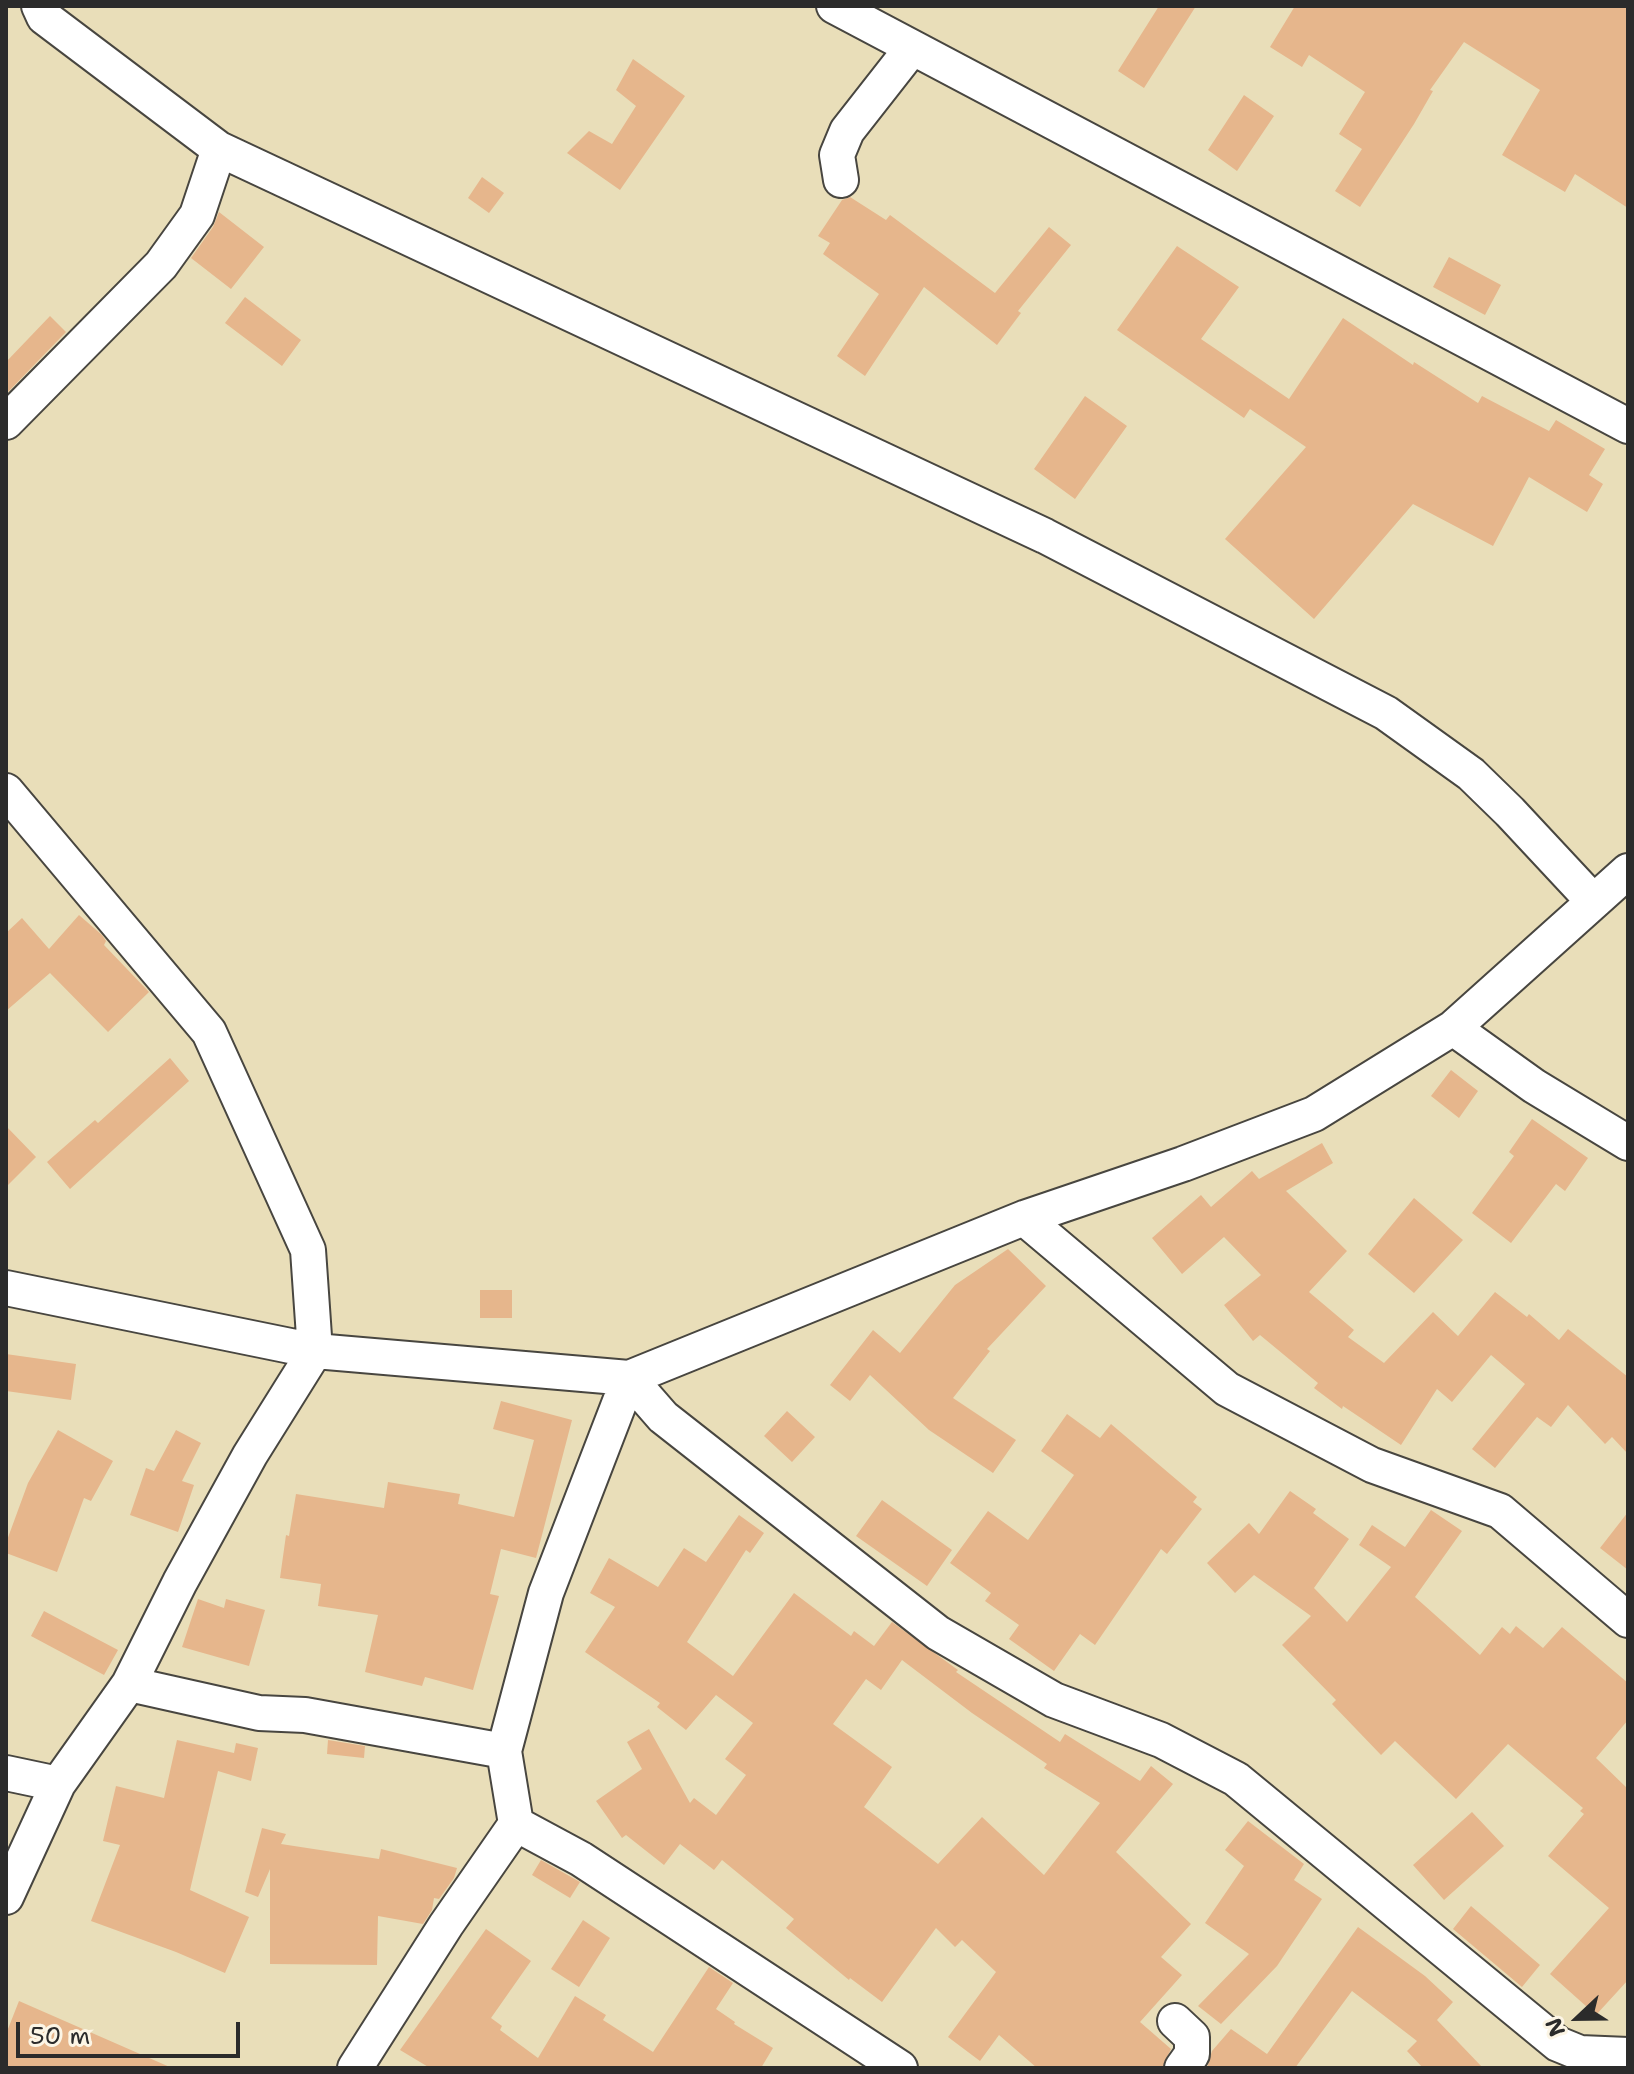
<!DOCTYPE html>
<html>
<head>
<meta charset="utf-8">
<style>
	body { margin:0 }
	#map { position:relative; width:1634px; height:2074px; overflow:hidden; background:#e9deb9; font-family:"Shantell Sans",sans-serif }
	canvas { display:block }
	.frame { position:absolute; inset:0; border:8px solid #2b2b2b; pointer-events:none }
	.north { position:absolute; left:1538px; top:1978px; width:80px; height:80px; -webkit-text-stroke:6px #fcf5e5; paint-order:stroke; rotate:248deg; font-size:22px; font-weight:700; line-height:32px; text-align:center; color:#2b2b2b }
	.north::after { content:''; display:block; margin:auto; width:28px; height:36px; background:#2b2b2b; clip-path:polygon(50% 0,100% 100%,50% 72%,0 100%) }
	.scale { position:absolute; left:16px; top:2022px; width:224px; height:36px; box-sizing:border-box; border:4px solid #2b2b2b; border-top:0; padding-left:10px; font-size:24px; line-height:28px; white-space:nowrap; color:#2b2b2b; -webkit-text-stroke:6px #fcf5e5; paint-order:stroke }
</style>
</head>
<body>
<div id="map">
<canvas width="1634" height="2074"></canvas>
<div class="frame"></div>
<div class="north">N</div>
<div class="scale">50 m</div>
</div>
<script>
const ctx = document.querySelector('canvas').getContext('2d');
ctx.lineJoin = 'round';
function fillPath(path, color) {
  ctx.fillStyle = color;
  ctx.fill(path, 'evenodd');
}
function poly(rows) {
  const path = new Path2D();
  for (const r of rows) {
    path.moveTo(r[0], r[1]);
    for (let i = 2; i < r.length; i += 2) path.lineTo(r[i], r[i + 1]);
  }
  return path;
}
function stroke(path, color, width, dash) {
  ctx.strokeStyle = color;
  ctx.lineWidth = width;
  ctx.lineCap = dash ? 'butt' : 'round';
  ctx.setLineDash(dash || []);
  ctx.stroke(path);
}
fillPath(poly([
	[1159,6,1196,6,1144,88,1118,71],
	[1295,6,1628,6,1628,208,1575,174,1565,192,1502,155,1540,90,1464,42,1430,90,1433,91,1414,124,1360,207,1335,191,1362,149,1339,134,1365,92,1309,55,1302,67,1270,47],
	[633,59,685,96,620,190,567,153,589,131,612,144,636,106,616,90],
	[1244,95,1274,116,1237,171,1208,150],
	[482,177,504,193,489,213,468,198],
	[850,197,886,220,890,215,995,293,1049,227,1071,245,1018,311,1021,313,997,345,924,287,865,376,837,356,879,294,823,254,830,243,818,236,842,200],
	[219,212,264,247,231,289,191,258,213,227],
	[1177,246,1239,287,1201,339,1289,399,1343,318,1413,365,1414,362,1478,403,1482,396,1549,431,1556,420,1605,449,1589,475,1603,484,1587,512,1529,477,1493,546,1413,504,1314,619,1225,539,1306,447,1250,409,1244,418,1117,330],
	[1449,257,1501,285,1485,315,1433,287],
	[245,297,301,340,282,366,225,323],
	[50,316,66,332,6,394,6,362],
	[1085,396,1127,426,1075,499,1034,469],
	[79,915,102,935,106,941,104,945,149,992,108,1032,50,973,6,1011,6,933,22,918,49,949],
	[170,1058,189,1081,70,1189,47,1162,95,1120,98,1123],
	[1451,1070,1478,1091,1459,1118,1431,1096],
	[1532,1119,1588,1158,1565,1191,1556,1184,1511,1243,1472,1213,1514,1156,1509,1152],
	[6,1126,36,1157,6,1187],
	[1322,1143,1333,1163,1286,1191,1347,1251,1309,1292,1354,1330,1348,1337,1384,1363,1433,1312,1458,1336,1495,1292,1527,1317,1529,1314,1559,1340,1568,1329,1628,1377,1628,1454,1612,1437,1605,1444,1568,1405,1551,1427,1537,1417,1495,1468,1472,1449,1525,1384,1491,1355,1452,1402,1437,1389,1401,1445,1343,1406,1342,1409,1314,1388,1318,1383,1260,1335,1253,1341,1224,1305,1261,1275,1224,1237,1182,1274,1152,1238,1201,1195,1211,1207,1252,1171,1259,1179],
	[1414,1198,1463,1240,1414,1293,1368,1254],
	[1008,1249,1046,1286,987,1349,990,1351,953,1398,1016,1440,993,1473,929,1430,870,1375,850,1401,830,1385,873,1330,900,1353,955,1285],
	[480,1290,512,1290,512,1318,480,1318],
	[6,1354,76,1364,71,1400,6,1391],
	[501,1401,572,1420,536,1558,501,1549,490,1594,499,1596,473,1690,425,1677,422,1686,365,1672,378,1615,318,1606,321,1584,280,1578,286,1535,289,1536,296,1494,384,1508,388,1482,460,1494,458,1504,514,1517,534,1440,493,1429],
	[787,1411,815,1437,792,1462,764,1436],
	[1067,1414,1100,1438,1111,1424,1197,1497,1193,1502,1202,1509,1167,1554,1161,1549,1095,1645,1080,1634,1054,1671,1009,1639,1019,1625,985,1601,991,1593,950,1563,988,1511,1028,1540,1074,1475,1041,1451],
	[58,1430,113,1461,91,1501,84,1498,57,1572,6,1553,6,1543,28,1483],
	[176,1430,201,1443,182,1481,194,1485,178,1532,130,1515,146,1468,154,1471],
	[1290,1491,1316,1509,1313,1513,1349,1539,1314,1588,1347,1622,1391,1567,1359,1545,1372,1525,1405,1547,1431,1510,1462,1531,1415,1597,1480,1655,1502,1627,1510,1634,1516,1626,1543,1648,1562,1627,1628,1683,1628,1720,1596,1758,1628,1789,1628,1980,1596,2015,1550,1974,1609,1908,1548,1856,1584,1814,1580,1811,1583,1808,1508,1744,1456,1799,1395,1741,1381,1755,1332,1704,1336,1700,1282,1645,1311,1616,1254,1575,1235,1593,1207,1563,1249,1523,1259,1534],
	[882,1500,952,1550,927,1586,856,1536],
	[1628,1512,1628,1570,1600,1548],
	[739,1515,764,1533,750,1553,746,1550,687,1642,733,1676,794,1593,851,1636,854,1631,874,1646,892,1622,958,1670,956,1672,1060,1742,1065,1734,1140,1781,1151,1766,1173,1784,1116,1852,1191,1924,1161,1957,1182,1975,1140,2022,1171,2049,1162,2068,1037,2068,999,2035,980,2061,948,2037,996,1972,962,1940,955,1947,936,1928,882,2002,850,1978,849,1980,786,1928,794,1919,722,1860,714,1870,680,1844,664,1865,626,1835,622,1838,596,1801,642,1769,627,1742,649,1729,690,1803,694,1798,716,1815,746,1775,725,1759,753,1723,716,1695,686,1730,657,1707,660,1703,585,1652,615,1607,590,1593,609,1558,658,1587,684,1548,706,1562],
	[902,1660,972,1713,1047,1764,1044,1768,1100,1803,1044,1875,982,1817,938,1864,864,1807,892,1767,833,1724,866,1679,881,1690],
	[198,1599,224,1608,226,1599,265,1610,249,1666,182,1647],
	[44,1611,118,1650,104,1675,31,1636],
	[177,1740,234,1753,236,1743,258,1748,251,1781,218,1771,190,1890,249,1917,225,1973,176,1952,91,1921,120,1845,103,1841,116,1786,164,1798],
	[328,1740,365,1746,364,1758,327,1754],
	[1472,1812,1504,1846,1444,1900,1413,1865],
	[1248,1821,1304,1864,1294,1880,1322,1899,1277,1966,1221,2024,1198,2006,1249,1954,1205,1923,1244,1866,1225,1850],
	[262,1828,286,1834,281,1844,379,1859,381,1849,457,1868,454,1878,439,1899,434,1898,432,1910,423,1924,378,1916,377,1965,270,1964,270,1869,258,1897,245,1892],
	[541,1860,580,1882,570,1898,532,1875],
	[1471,1906,1540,1965,1522,1987,1453,1929],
	[583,1920,610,1938,579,1987,551,1969],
	[1358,1927,1425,1976,1453,2002,1437,2020,1483,2068,1423,2068,1407,2051,1417,2041,1352,1991,1295,2068,1207,2068,1212,2051,1231,2029,1267,2054],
	[486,1929,531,1961,491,2018,502,2026,500,2030,538,2058,575,1996,606,2015,603,2020,653,2052,709,1967,733,1983,716,2009,735,2022,734,2024,773,2048,761,2068,430,2068,400,2050],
	[19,2001,172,2068,6,2068,6,2034]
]), '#e6b68c');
const minor = poly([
	[39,6,44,17,219,149,1045,536,1386,713,1471,774,1510,812,1593,901],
	[834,6,1628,426],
	[841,180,837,155,847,131,912,48],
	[6,422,161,265,197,215,219,149],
	[6,791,209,1032,308,1250,315,1351,250,1455,180,1582,129,1684,58,1784,6,1897],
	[1453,1028,1534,1086,1628,1143],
	[1024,1218,1227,1389,1372,1465,1500,1511,1628,1620],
	[6,1288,315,1351,629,1378,1024,1218,1183,1164,1314,1114,1453,1028,1628,871],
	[129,1684,259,1713,305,1715,504,1751],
	[6,1773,58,1784],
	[516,1824,581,1859,900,2068],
	[1175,2021,1192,2037,1192,2054,1182,2068],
	[355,2068,446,1925,516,1824,504,1751,546,1593,629,1378,663,1417,938,1633,1054,1700,1161,1740,1236,1779,1558,2044,1580,2053,1628,2055]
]);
stroke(minor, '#484640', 38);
stroke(minor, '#fff', 34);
</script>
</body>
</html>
